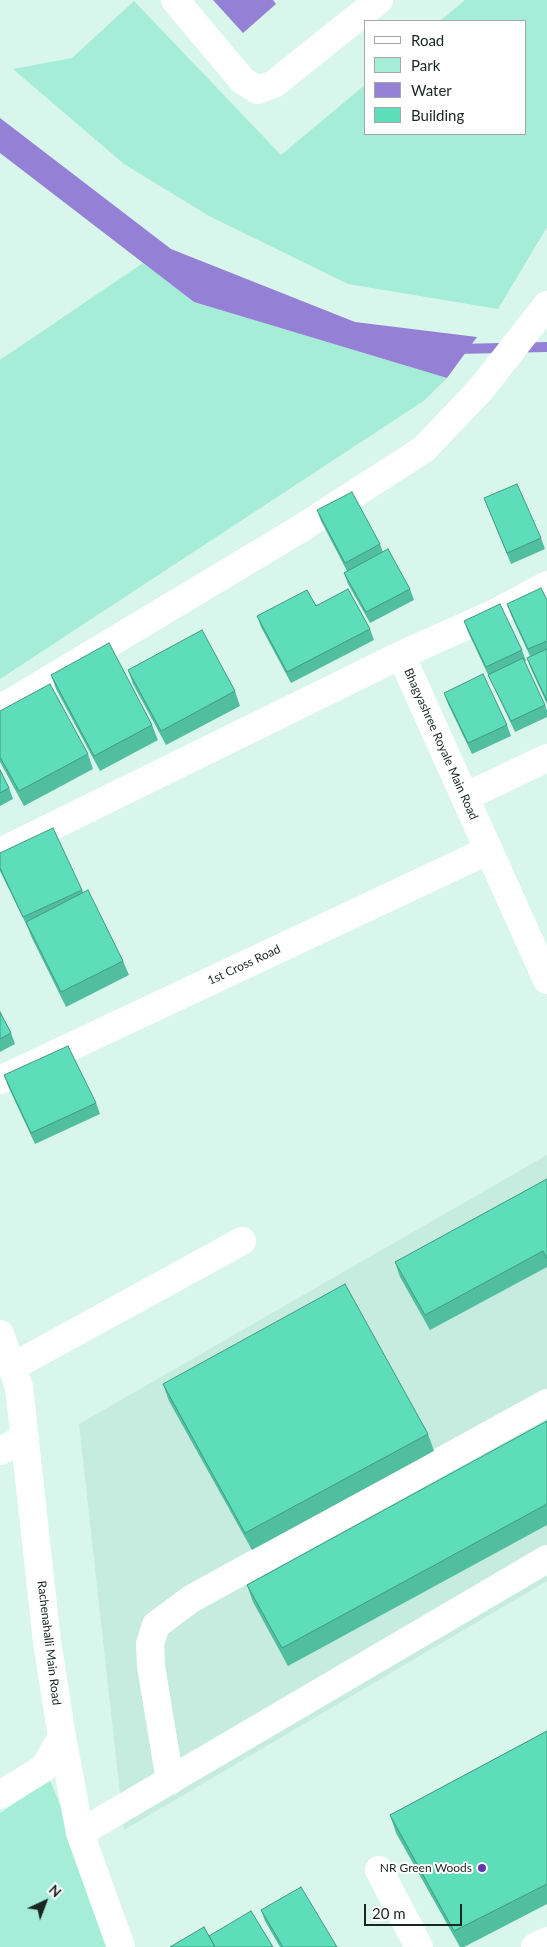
<!DOCTYPE html>
<html>
<head>
<meta charset="utf-8">
<style>
	body { margin:0 }
	#map { position:relative; width:547px; height:1947px; overflow:hidden; background:#d9f6ec; font-family:Lato,sans-serif }
	canvas { display:block }
	.legend { position:absolute; left:364px; top:20px; width:162px; height:115px; box-sizing:border-box; background:#fff; border:1px solid #a3a8a7; margin:0; padding:6px 9px; list-style:none; font-size:15px; color:#1a2622 }
	.legend li { display:flex; align-items:center; gap:10px; height:25px }
	.legend b { width:25px; border:1px solid #a3a8a7 }
	.north { position:absolute; left:20px; top:1877px; width:50px; height:50px; -webkit-text-stroke:4px #fff; paint-order:stroke; rotate:43deg; font-size:14px; font-weight:700; line-height:20px; text-align:center; color:#1a2622 }
	.north::after { content:''; display:block; margin:auto; width:18px; height:22px; background:#1a2622; clip-path:polygon(50% 0,100% 100%,50% 72%,0 100%) }
	.scale { position:absolute; left:364px; top:1904px; width:98px; height:22px; box-sizing:border-box; border:2px solid #1a2622; border-top:0; padding-left:6px; font-size:15px; line-height:18px; white-space:nowrap; color:#1a2622; -webkit-text-stroke:4px #fff; paint-order:stroke }
</style>
</head>
<body>
<div id="map">
<canvas width="547" height="1947"></canvas>
<ul class="legend">
<li><b style="height:6px;background:#fff"></b>Road</li>
<li><b style="height:14px;background:#a5edd6"></b>Park</li>
<li><b style="height:14px;background:#9481d6"></b>Water</li>
<li><b style="height:14px;background:#5eddba"></b>Building</li>
</ul>
<div class="north">N</div>
<div class="scale">20 m</div>
</div>
<script>
const ctx = document.querySelector('canvas').getContext('2d');
ctx.lineJoin = 'round';
function fillPath(path, color) {
  ctx.fillStyle = color;
  ctx.fill(path, 'evenodd');
}
function poly(rows) {
  const path = new Path2D();
  for (const r of rows) {
    path.moveTo(r[0], r[1]);
    for (let i = 2; i < r.length; i += 2) path.lineTo(r[i], r[i + 1]);
  }
  return path;
}
function stroke(path, color, width, dash) {
  ctx.strokeStyle = color;
  ctx.lineWidth = width;
  ctx.lineCap = dash ? 'butt' : 'round';
  ctx.setLineDash(dash || []);
  ctx.stroke(path);
}
function drawText(font, color, halo, rows, align = 'center') {
  ctx.font = font + ' Lato,sans-serif';
  ctx.lineWidth = 4;
  ctx.setLineDash([]);
  ctx.textBaseline = 'middle';
  ctx.strokeStyle = halo;
  ctx.fillStyle = color;
  for (const [text, x, y, turn = 0] of rows) {
    ctx.save();
    ctx.translate(x, y);
    ctx.rotate((+turn || 0) * Math.PI / 180);
    ctx.textAlign = isNaN(turn) ? turn : align;
    if (halo) ctx.strokeText(text, 0, 0);
    ctx.fillText(text, 0, 0);
    ctx.restore();
  }
}
fillPath(poly([
	[547,1155,547,1581,124,1830,79,1424]
]), '#c5ecde');
fillPath(poly([
	[465,0,547,0,547,227,498,309,348,284,209,216,124,164,13,69,72,58,134,1,281,155,366,84,366,134,526,134,526,21,440,21],
	[143,263,194,302,447,378,425,400,0,679,0,360],
	[50,1780,117,1947,0,1947,0,1813]
]), '#a5edd6');
fillPath(poly([
	[213,0,273,0,276,4,243,33],
	[0,118,171,249,355,322,477,337,447,378,194,302,0,153]
]), '#9481d6');
stroke(poly([
	[456,349,547,347]
]), '#9481d6', 10);
stroke(poly([
	[175,0,243,81,258,90,274,84,379,0],
	[401,655,547,980],
	[0,709,300,529,424,449,481,389,547,305],
	[465,797,547,758],
	[0,852,401,655,495,613,547,585],
	[0,1080,489,850],
	[0,1334,19,1387,47,1642,62,1737,80,1833,121,1947],
	[12,1367,242,1241],
	[0,1451,25,1438],
	[170,1781,151,1666,150,1644,156,1625,191,1599,547,1403],
	[0,1795,44,1768,62,1737],
	[80,1833,547,1559],
	[379,1870,419,1947],
	[535,1947,547,1941]
]), '#fff', 28);
fillPath(poly([
	[484,498,541,538,545,549,511,564],
	[317,510,380,544,383,552,410,589,414,600,370,623,348,584,344,573,347,571,321,521],
	[547,600,547,704,531,669,527,658,530,656,511,615,507,604],
	[316,606,370,629,374,640,291,683,261,627,257,616],
	[464,621,522,650,526,661,524,662,545,705,547,711,547,717,515,732,468,632],
	[128,670,235,691,240,706,166,745,133,684],
	[51,675,152,725,158,740,100,771,56,689],
	[444,693,507,725,511,736,472,754,448,704],
	[0,711,88,754,93,769,24,806,0,762],
	[0,770,9,788,13,799,0,806],
	[0,853,82,890,123,961,129,975,66,1007,31,936,28,928,0,871],
	[0,1012,11,1033,15,1044,0,1052],
	[4,1075,96,1103,100,1114,35,1144,8,1086],
	[547,1179,547,1267,430,1330,400,1277,395,1262],
	[163,1384,428,1434,434,1451,252,1550,169,1401],
	[547,1421,547,1525,288,1666,253,1602,247,1585],
	[547,1731,547,1904,464,1947,460,1947,396,1833,390,1815],
	[261,1910,337,1947,280,1947,265,1921]
]), '#51bea0');
const building = poly([
	[517,484,541,538,507,553,484,498,517,484],
	[352,492,380,544,345,563,317,510,352,492],
	[388,549,410,589,366,612,344,573,388,549],
	[541,588,547,600,547,641,528,649,507,604,541,588],
	[348,589,370,629,287,672,257,616,307,590,316,606,348,589],
	[500,604,522,650,486,667,464,621,500,604],
	[202,630,235,691,161,731,128,670,202,630],
	[109,643,152,725,94,756,51,675,109,643],
	[547,649,547,701,527,658,547,649],
	[523,658,545,705,511,721,488,675,523,658],
	[483,674,507,725,468,743,444,693,483,674],
	[50,684,88,754,19,791,0,757,0,711,50,684],
	[0,770,9,788,0,793,0,770],
	[53,828,82,890,23,917,0,868,0,853,53,828],
	[88,890,123,961,61,992,26,922,88,890],
	[0,1012,11,1033,0,1039,0,1012],
	[68,1046,96,1103,31,1133,4,1075,68,1046],
	[547,1179,547,1259,543,1251,425,1315,395,1262,547,1179],
	[345,1284,428,1434,245,1533,163,1384,345,1284],
	[547,1421,547,1504,282,1648,247,1585,547,1421],
	[547,1731,547,1884,454,1931,390,1815,547,1731],
	[301,1887,337,1947,283,1947,261,1910,301,1887],
	[251,1911,273,1947,215,1947,209,1936,251,1911],
	[204,1927,215,1947,170,1947,204,1927]
]);
fillPath(building, '#5eddba');
stroke(building, '#429b82', 1);
for (const [x, y, r, color] of [
	[482,1868,5,"#5f37af"]
]) {
  const dot = new Path2D();
  dot.arc(x, y, r, 0, 2 * Math.PI);
  ctx.fillStyle = color;
  ctx.fill(dot);
  stroke(dot, '#fff', 2);
}
drawText('12px', '#1a2622', '#fff', [
	["Bhagyashree Royale Main Road",441,744,66],
	["1st Cross Road",244,965,-25],
	["Rachenahalli Main Road",49,1643,83]
]);
drawText('12px', '#1a2622', '#fff', [
	["NR Green Woods",472,1868]
], 'right');
</script>
</body>
</html>
